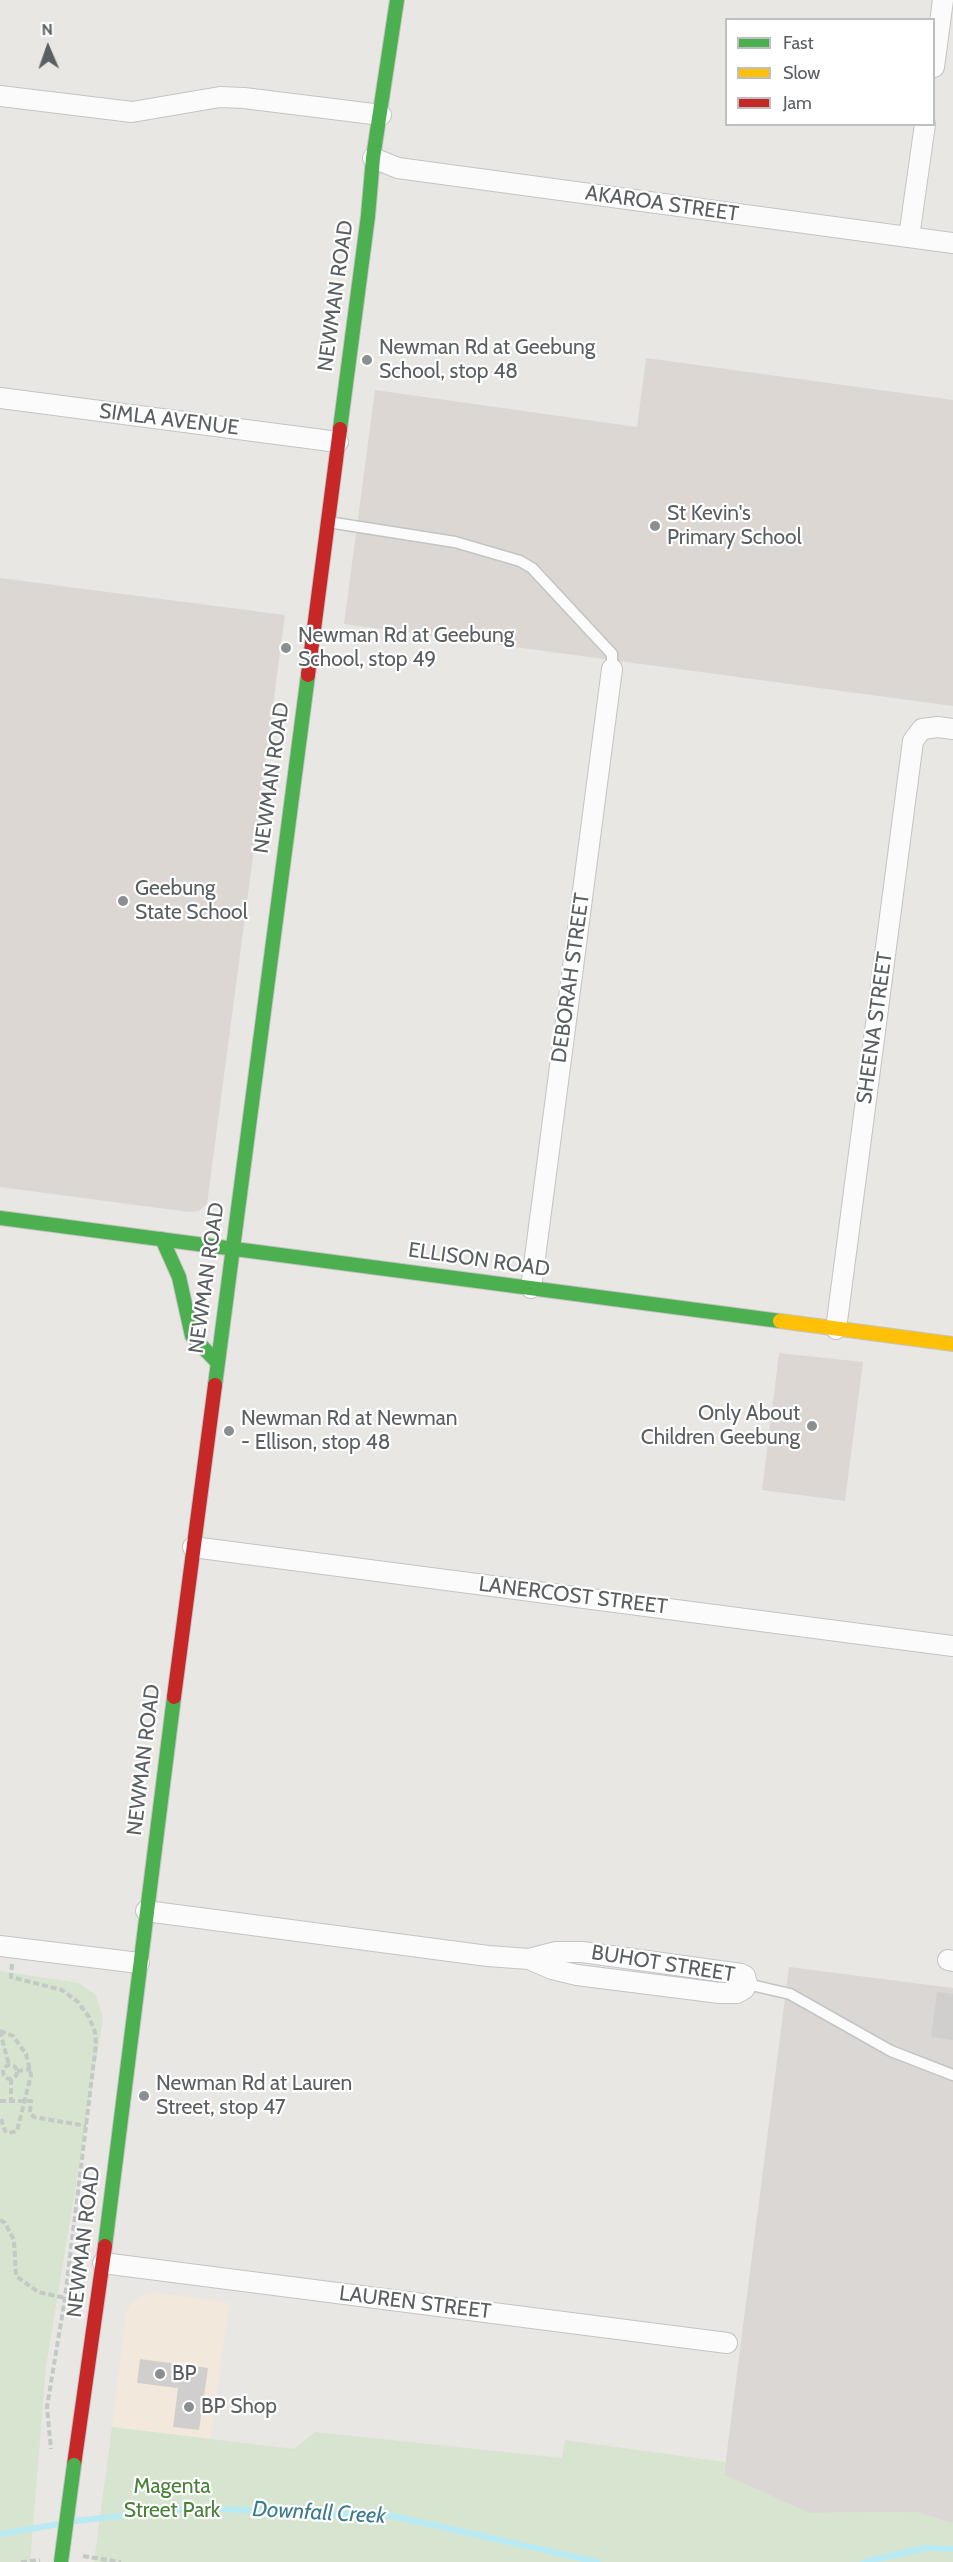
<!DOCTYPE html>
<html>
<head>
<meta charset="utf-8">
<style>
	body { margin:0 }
	#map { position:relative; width:953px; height:2562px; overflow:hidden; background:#e9e7e4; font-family:Cabin,sans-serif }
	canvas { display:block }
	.legend { position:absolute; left:725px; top:18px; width:210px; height:108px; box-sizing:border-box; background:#fff; border:2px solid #bdbfc0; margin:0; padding:8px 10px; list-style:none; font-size:18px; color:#5a5f61 }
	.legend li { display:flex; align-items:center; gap:12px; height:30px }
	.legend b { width:30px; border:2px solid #bdbfc0 }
	.north { position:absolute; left:18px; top:18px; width:60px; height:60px; -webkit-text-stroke:4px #fff; paint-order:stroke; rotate:358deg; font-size:16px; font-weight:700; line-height:24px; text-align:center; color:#5a5f61 }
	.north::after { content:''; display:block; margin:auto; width:21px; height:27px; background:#5a5f61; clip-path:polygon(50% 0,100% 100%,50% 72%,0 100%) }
</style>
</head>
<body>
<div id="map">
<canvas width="953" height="2562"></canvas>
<ul class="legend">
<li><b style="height:8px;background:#4caf50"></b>Fast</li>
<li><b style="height:8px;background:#ffc107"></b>Slow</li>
<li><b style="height:8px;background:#c62828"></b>Jam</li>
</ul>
<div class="north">N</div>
</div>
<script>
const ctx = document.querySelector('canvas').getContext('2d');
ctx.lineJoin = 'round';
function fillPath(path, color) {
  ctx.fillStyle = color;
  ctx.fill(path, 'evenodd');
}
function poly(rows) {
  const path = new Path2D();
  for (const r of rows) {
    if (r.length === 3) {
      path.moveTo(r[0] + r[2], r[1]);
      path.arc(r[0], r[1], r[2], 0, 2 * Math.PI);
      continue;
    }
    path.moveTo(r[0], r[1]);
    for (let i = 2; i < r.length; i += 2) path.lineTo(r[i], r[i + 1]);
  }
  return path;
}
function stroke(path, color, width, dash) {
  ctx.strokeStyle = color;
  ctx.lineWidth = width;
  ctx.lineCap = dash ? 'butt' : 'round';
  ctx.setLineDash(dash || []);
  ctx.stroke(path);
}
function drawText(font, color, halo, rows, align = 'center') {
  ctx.font = font + ' Cabin,sans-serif';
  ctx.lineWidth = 4.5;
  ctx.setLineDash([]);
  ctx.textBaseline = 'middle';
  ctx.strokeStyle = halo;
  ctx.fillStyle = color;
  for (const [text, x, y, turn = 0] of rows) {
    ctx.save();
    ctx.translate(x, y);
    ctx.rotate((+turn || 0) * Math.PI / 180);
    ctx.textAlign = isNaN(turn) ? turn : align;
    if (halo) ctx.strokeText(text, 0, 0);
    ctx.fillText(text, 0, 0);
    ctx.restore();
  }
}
fillPath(poly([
	[153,2292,229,2303,210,2440,112,2427,126,2314,131,2303,141,2296]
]), '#f3e8dc');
fillPath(poly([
	[789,1967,953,1988,953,2523,915,2512,809,2513,724,2475]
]), '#dad7d5');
fillPath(poly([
	[646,358,953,400,953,706,344,624,375,390,637,427],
	[0,578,285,615,207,1204,199,1211,189,1212,0,1187],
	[779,1353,863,1362,845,1501,762,1490]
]), '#dcd7d3');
fillPath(poly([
	[0,1971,79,1983,96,1995,103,2019,46,2367,30,2562,0,2562],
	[112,2427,294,2449,315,2432,562,2458,565,2440,725,2462,724,2475,809,2513,915,2512,953,2523,953,2562,94,2562]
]), '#d7e4cf');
stroke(poly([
	[75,2521,192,2508,393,2516,598,2562],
	[0,2534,59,2524],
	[864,2562,926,2548,953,2549]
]), '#b8eaf3', 6);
fillPath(poly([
	[937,1992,953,1994,953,2040,931,2037],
	[140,2359,208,2368,199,2430,173,2427,178,2388,137,2383]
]), '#d1cfcd');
const lane = poly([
	[328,522,455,542,520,561,532,568,612,654,612,669],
	[747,1984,790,1994,891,2051,953,2075]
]);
const street = poly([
	[934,67,943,0],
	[0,96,132,112,220,97,244,98,381,115],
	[373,158,398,168,953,243],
	[909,237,925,124],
	[0,398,338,442],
	[531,1288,612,669],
	[836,1329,913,741,922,729,938,727,953,729],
	[193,1547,953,1646],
	[146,1911,488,1956,529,1959,556,1952,582,1952,741,1974,745,1976,747,1984,744,1989,737,1993,720,1993,577,1975,552,1969,529,1959],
	[0,1946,139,1963],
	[948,1960,953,1961],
	[103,2263,727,2343]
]);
const fast = poly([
	[340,429,368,216,373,158,397,0],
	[0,1218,780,1321],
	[162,1239,179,1277,192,1336,217,1362],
	[215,1385,308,675],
	[105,2246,174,1697]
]);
const slow = poly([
	[780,1321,953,1344]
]);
const jam = poly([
	[308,675,340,429],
	[174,1697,215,1385],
	[74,2465,105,2246]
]);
stroke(lane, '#c3c4c4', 13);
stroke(street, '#c3c4c4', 22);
stroke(fast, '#c3c4c3', 16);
stroke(slow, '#c3c4c3', 16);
stroke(jam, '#c3c4c3', 16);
stroke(poly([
	[12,1964,11,1977,62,1990,78,2002,89,2017,95,2032,96,2044,65,2298,47,2407,51,2449],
	[0,2031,13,2036,26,2054,31,2075,17,2131,9,2133,5,2131,0,2116],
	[0,2031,9,2065],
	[10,2072,7],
	[17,2071,31,2069],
	[11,2079,11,2100],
	[0,2101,31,2101,30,2112,34,2117,86,2126],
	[0,2220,5,2223,14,2240,16,2276,38,2292,65,2298],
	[83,2556,121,2562],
	[21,2562,40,2560]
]), '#c3c9c4', 4, [6, 3]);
stroke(lane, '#fcfbfb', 10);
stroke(street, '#fcfbfb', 20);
stroke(fast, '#4caf50', 14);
stroke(slow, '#ffc107', 14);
stroke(jam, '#c62828', 14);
const fastBridge = poly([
	[61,2562,74,2465]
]);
stroke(fastBridge, '#c3c4c3', 16, []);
stroke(fastBridge, '#4caf50', 14);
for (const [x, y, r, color] of [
	[367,360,6,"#8c8f8f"],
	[655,526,6,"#8c8f8f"],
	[286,648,6,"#8c8f8f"],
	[123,901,6,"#8c8f8f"],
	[812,1426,6,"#8c8f8f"],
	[229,1431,6,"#8c8f8f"],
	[144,2096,6,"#8c8f8f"],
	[160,2374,6,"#8c8f8f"],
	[189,2407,6,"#8c8f8f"]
]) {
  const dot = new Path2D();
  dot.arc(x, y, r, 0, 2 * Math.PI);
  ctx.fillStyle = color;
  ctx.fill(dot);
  stroke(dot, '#fff', 2);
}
drawText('21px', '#5a5f61', '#fff', [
	["AKAROA STREET",662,204,8],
	["NEWMAN ROAD",336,296,-82],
	["SIMLA AVENUE",169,420,7],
	["NEWMAN ROAD",272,778,-82],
	["DEBORAH STREET",571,978,-82],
	["SHEENA STREET",875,1028,-82],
	["ELLISON ROAD",479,1260,8],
	["NEWMAN ROAD",207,1278,-82],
	["LANERCOST STREET",573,1596,7],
	["NEWMAN ROAD",144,1760,-83],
	["BUHOT STREET",663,1964,9],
	["NEWMAN ROAD",84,2242,-83],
	["LAUREN STREET",415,2303,7]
]);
drawText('21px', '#5a5f61', '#fff', [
	["Newman Rd at Geebung",379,348],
	["School, stop 48",379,372],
	["St Kevin's",667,514],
	["Primary School",667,538],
	["Newman Rd at Geebung",298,636],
	["School, stop 49",298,660],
	["Geebung",135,889],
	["State School",135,913],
	["Only About",800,1414,"right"],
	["Children Geebung",800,1438,"right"],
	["Newman Rd at Newman",241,1419],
	["- Ellison, stop 48",241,1443],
	["Newman Rd at Lauren",156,2084],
	["Street, stop 47",156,2108],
	["BP",172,2374],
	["BP Shop",201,2407]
], 'left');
drawText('21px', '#498139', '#fff', [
	["Magenta",172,2487],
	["Street Park",172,2511]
]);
drawText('italic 22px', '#3a7b90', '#fff', [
	["Downfall Creek",319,2513,3]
]);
</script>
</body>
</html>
